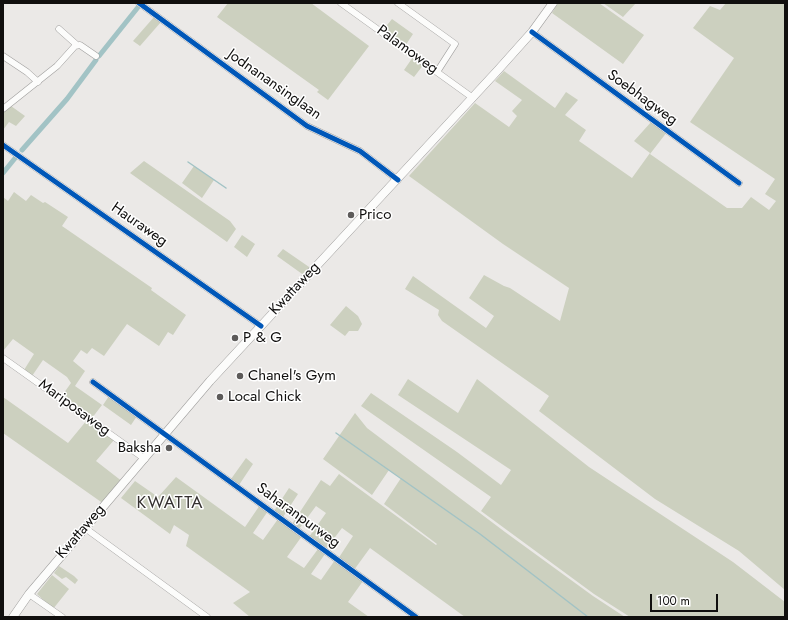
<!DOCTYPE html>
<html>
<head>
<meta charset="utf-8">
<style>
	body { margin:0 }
	#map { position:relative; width:788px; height:620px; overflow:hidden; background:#ebe9e7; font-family:Jost,sans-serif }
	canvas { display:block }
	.frame { position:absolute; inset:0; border:4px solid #100f0e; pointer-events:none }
	.scale { position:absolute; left:650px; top:594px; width:68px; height:18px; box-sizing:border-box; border:2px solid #100f0e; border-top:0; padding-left:5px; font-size:12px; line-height:14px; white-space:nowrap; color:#100f0e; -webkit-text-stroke:3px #fff; paint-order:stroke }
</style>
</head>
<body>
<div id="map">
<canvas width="788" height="620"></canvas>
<div class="frame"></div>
<div class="scale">100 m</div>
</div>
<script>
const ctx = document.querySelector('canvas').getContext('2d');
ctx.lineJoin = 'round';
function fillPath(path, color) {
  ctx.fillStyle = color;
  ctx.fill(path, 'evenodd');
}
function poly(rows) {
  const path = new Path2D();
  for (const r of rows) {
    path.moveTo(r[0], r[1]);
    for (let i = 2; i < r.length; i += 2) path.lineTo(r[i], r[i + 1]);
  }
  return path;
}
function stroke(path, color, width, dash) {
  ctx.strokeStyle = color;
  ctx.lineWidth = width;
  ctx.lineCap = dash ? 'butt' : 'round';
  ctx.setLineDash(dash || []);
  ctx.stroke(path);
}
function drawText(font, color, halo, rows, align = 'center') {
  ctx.font = font + ' Jost,sans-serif';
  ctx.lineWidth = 3;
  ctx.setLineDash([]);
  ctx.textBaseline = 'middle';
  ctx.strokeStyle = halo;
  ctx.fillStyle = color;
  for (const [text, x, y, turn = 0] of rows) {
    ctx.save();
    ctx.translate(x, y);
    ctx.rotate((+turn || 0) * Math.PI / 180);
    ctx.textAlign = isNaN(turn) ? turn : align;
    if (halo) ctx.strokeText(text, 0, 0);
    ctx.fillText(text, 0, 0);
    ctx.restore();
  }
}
fillPath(poly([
	[228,3,311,3,369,46,328,100,317,92,319,90,217,17],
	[558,3,599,3,644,35,623,64,552,13],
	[603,3,636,3,623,17],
	[726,3,785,3,785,590,739,551,655,499,539,411,549,396,442,321,438,315,439,310,405,289,413,276,486,328,494,316,469,298,484,275,504,286,510,288,560,321,569,288,503,244,409,176,475,103,509,127,517,116,512,111,522,100,495,81,504,71,555,108,566,92,578,100,565,115,586,130,579,141,632,178,650,153,634,141,652,121,667,132,650,154,727,208,742,208,751,197,769,210,776,201,765,194,775,179,690,122,734,58,693,28,710,6,720,10],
	[154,17,161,22,140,46,133,41],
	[392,19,413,34,405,46,383,30],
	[413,57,424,64,414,77,404,70],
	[11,106,25,116,16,126,9,122,3,130,3,112],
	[144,161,230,221,236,229,227,242,130,173],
	[194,166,214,180,202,198,182,183],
	[14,192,26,201,31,195,43,203,45,202,68,217,62,226,152,288,151,290,186,315,173,335,168,332,159,346,127,324,104,356,92,348,87,354,81,350,73,361,85,371,75,386,102,405,92,418,61,397,71,383,67,377,43,360,32,376,24,370,34,354,13,339,3,351,3,197,8,201],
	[242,235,255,244,247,257,234,247],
	[283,249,312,269,305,276,277,256],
	[346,306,358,316,362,324,358,331,349,331,345,336,330,325],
	[408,379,458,413,477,379,589,467,733,562,785,602,785,617,630,617,594,594,481,511,491,497,361,406,371,393,457,452,501,485,511,470,398,395],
	[109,396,137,416,131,425,103,405],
	[3,397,68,443,87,420,114,440,96,461,123,482,104,504,3,433],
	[355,413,367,428,505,532,593,596,625,617,465,617,370,548,354,570,338,559,353,536,342,528,326,549,309,537,326,513,316,506,299,529,292,524,321,480,330,486,339,474,436,545,437,544,384,504,401,478,389,470,372,495,323,459],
	[246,458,253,464,239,485,231,479],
	[176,477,245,527,260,505,268,511,253,533,263,540,278,519,302,536,287,557,304,568,318,549,325,554,311,574,321,580,335,560,363,581,348,602,369,617,250,617,233,603,250,592,186,546,189,535,174,525,170,534,121,498,135,481,158,497],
	[289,488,298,494,283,517,274,511],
	[59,566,74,576,78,580,75,584,66,577,62,579,54,573],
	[52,575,69,589,53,609,37,594]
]), '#ccd0bf');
stroke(poly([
	[188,162,226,188],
	[336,433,480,534,588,617]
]), '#a2c3c5', 1.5);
stroke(poly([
	[99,56,139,6],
	[22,150,67,99,96,60],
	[3,173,16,157]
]), '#a2c3c5', 5);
const minor = poly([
	[139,3,307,126,360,151,398,180],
	[341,3,473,98],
	[398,3,455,44,437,72],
	[59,29,77,45],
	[532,32,739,183],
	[3,56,27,72,38,82],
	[3,109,57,66,75,46,80,45,96,56],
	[3,145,261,326],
	[3,358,145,459],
	[93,382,416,617],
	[85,528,207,617],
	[29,594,62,617]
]);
const major = poly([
	[13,617,29,594,210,381,498,70,532,32,553,3]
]);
stroke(minor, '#9f9e9d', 7);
stroke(major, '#9f9e9d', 9);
stroke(minor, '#fcfcfb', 6);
stroke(major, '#fcfcfb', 8);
stroke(poly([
	[139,3,307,126,360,151,398,180],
	[532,32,739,183],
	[3,145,261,326],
	[93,382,416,617]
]), '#0057b8', 5);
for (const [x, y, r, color] of [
	[351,215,4,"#5d5b5a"],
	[235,338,4,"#5d5b5a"],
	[240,376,4,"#5d5b5a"],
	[220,397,4,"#5d5b5a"],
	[169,448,4,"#5d5b5a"]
]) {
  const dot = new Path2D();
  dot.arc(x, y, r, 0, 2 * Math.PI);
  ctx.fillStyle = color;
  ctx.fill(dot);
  stroke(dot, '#fff', 1.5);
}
drawText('15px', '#100f0e', '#fff', [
	["Palamoweg",407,50,36],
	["Jodnanansinglaan",274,85,35],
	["Soebhagweg",642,98,36],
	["Hauraweg",139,225,35],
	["Kwattaweg",295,289,-47],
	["Mariposaweg",74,408,36],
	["Saharanpurweg",298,516,36],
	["Kwattaweg",81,532,-49]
]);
drawText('15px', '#100f0e', '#fff', [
	["Prico",359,215],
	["P & G",243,338],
	["Chanel's Gym",248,376],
	["Local Chick",228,397],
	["Baksha",161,448,"right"]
], 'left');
ctx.letterSpacing = '1px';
drawText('17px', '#34302f', '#fff', [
	["KWATTA",170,504]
]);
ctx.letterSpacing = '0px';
</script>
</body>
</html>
